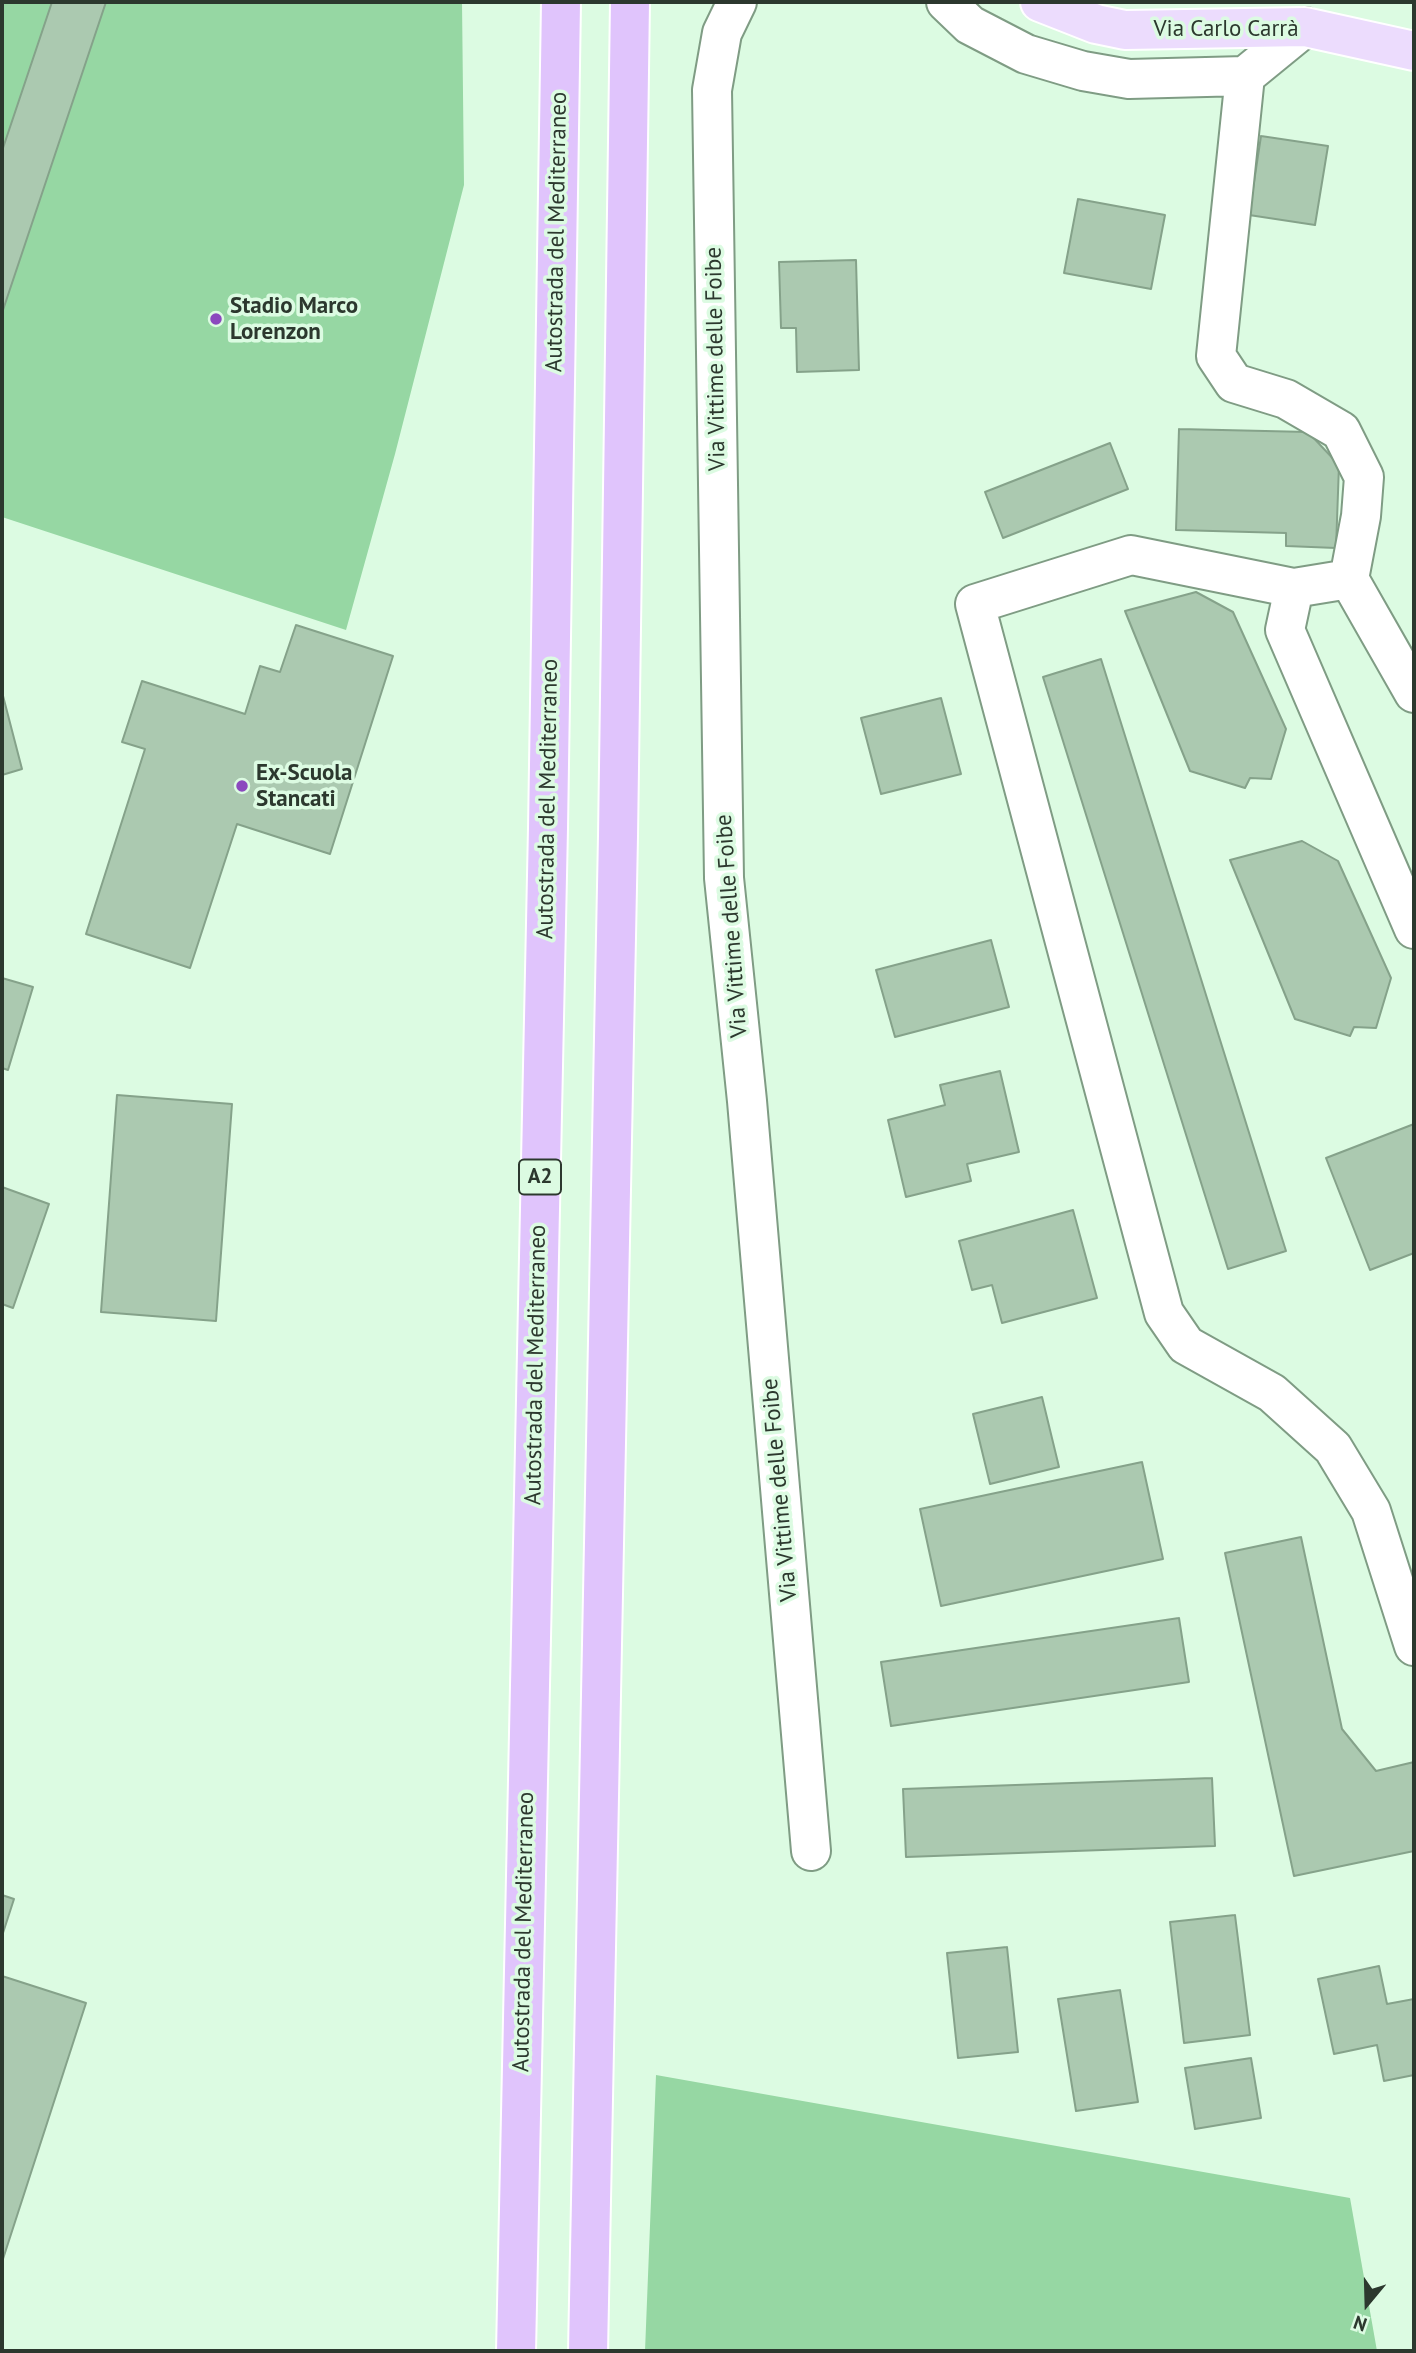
<!DOCTYPE html>
<html>
<head>
<meta charset="utf-8">
<style>
	body { margin:0 }
	#map { position:relative; width:1416px; height:2353px; overflow:hidden; background:#dcfbe2; font-family:"PT Sans",sans-serif }
	canvas { display:block }
	.frame { position:absolute; inset:0; border:4px solid #2c382e; pointer-events:none }
	.north { position:absolute; left:1332px; top:2269px; width:70px; height:70px; -webkit-text-stroke:5px #dcfbe2; paint-order:stroke; rotate:199deg; font-size:19px; font-weight:700; line-height:28px; text-align:center; color:#2c382e }
	.north::after { content:''; display:block; margin:auto; width:24px; height:32px; background:#2c382e; clip-path:polygon(50% 0,100% 100%,50% 72%,0 100%) }
</style>
</head>
<body>
<div id="map">
<canvas width="1416" height="2353"></canvas>
<div class="frame"></div>
<div class="north">N</div>
</div>
<script>
const ctx = document.querySelector('canvas').getContext('2d');
ctx.lineJoin = 'round';
function fillPath(path, color) {
  ctx.fillStyle = color;
  ctx.fill(path, 'evenodd');
}
function poly(rows) {
  const path = new Path2D();
  for (const r of rows) {
    path.moveTo(r[0], r[1]);
    for (let i = 2; i < r.length; i += 2) path.lineTo(r[i], r[i + 1]);
  }
  return path;
}
function stroke(path, color, width, dash) {
  ctx.strokeStyle = color;
  ctx.lineWidth = width;
  ctx.lineCap = dash ? 'butt' : 'round';
  ctx.setLineDash(dash || []);
  ctx.stroke(path);
}
function drawText(font, color, halo, rows, align = 'center') {
  ctx.font = font + ' "PT Sans",sans-serif';
  ctx.lineWidth = 7;
  ctx.setLineDash([]);
  ctx.textBaseline = 'middle';
  ctx.strokeStyle = halo;
  ctx.fillStyle = color;
  for (const [text, x, y, turn = 0] of rows) {
    ctx.save();
    ctx.translate(x, y);
    ctx.rotate((+turn || 0) * Math.PI / 180);
    ctx.textAlign = isNaN(turn) ? turn : align;
    if (halo) ctx.strokeText(text, 0, 0);
    ctx.fillText(text, 0, 0);
    ctx.restore();
  }
}
fillPath(poly([
	[2,2,462,2,464,185,395,454,346,630,2,517],
	[656,2075,1350,2198,1377,2351,645,2351]
]), '#96d7a3');
const building = poly([
	[52,2,106,2,2,313,2,151,52,2],
	[1261,136,1328,146,1315,225,1249,215,1261,136],
	[1078,199,1165,215,1151,289,1064,273,1078,199],
	[856,260,859,370,797,372,796,328,781,328,779,262,856,260],
	[1179,429,1308,432,1339,465,1336,548,1286,546,1286,533,1176,530,1179,429],
	[1110,443,1128,489,1003,538,985,492,1110,443],
	[1196,592,1233,612,1286,729,1271,779,1250,778,1245,788,1190,771,1125,611,1196,592],
	[296,625,393,656,330,854,237,824,190,968,86,934,145,749,122,742,142,681,245,714,260,666,280,672,296,625],
	[1101,659,1286,1251,1228,1269,1043,677,1101,659],
	[2,692,22,769,2,775,2,692],
	[941,698,961,774,881,794,861,718,941,698],
	[1302,841,1338,861,1391,978,1376,1028,1354,1027,1350,1036,1295,1019,1230,860,1302,841],
	[991,940,1009,1007,895,1037,876,970,991,940],
	[2,978,33,987,8,1070,2,1068,2,978],
	[1000,1071,1019,1152,967,1164,971,1181,906,1197,888,1120,945,1105,940,1085,1000,1071],
	[117,1095,232,1104,216,1321,101,1312,117,1095],
	[1414,1124,1414,1253,1370,1270,1326,1158,1414,1124],
	[2,1187,49,1204,13,1308,2,1304,2,1187],
	[1073,1210,1097,1298,1002,1323,992,1285,972,1290,959,1241,1073,1210],
	[1042,1397,1059,1467,990,1484,973,1414,1042,1397],
	[1142,1462,1163,1559,941,1606,920,1509,1142,1462],
	[1301,1537,1342,1729,1376,1771,1414,1762,1414,1851,1294,1876,1225,1553,1301,1537],
	[1179,1618,1189,1682,891,1726,881,1662,1179,1618],
	[1212,1778,1215,1846,906,1857,903,1789,1212,1778],
	[2,1895,14,1899,2,1936,2,1895],
	[1235,1915,1250,2035,1184,2043,1170,1922,1235,1915],
	[1007,1947,1018,2052,958,2058,947,1953,1007,1947],
	[1379,1966,1387,2004,1414,1999,1414,2075,1384,2081,1377,2045,1334,2054,1318,1979,1379,1966],
	[2,1976,86,2003,2,2262,2,1976],
	[1120,1990,1138,2102,1076,2111,1058,1999,1120,1990],
	[1251,2058,1261,2118,1195,2129,1185,2068,1251,2058]
]);
fillPath(building, '#abc9b0');
stroke(building, '#85a28a', 2);
const minor = poly([
	[737,2,722,33,712,90,724,878,747,1101,811,1851],
	[946,2,970,25,1026,54,1083,71,1129,79,1245,76],
	[1245,76,1216,356,1234,383,1286,399,1341,431,1364,477,1361,516,1349,579,1414,693],
	[1245,76,1305,27],
	[1349,579,1294,588,1131,555,975,604,1164,1313,1186,1345,1272,1393,1333,1448,1371,1511,1414,1646],
	[1294,588,1285,630,1414,929]
]);
const major = poly([
	[1040,2,1096,24,1125,30,1305,27,1414,51]
]);
const highway = poly([
	[516,2351,548,828,561,2],
	[588,2351,618,836,630,2]
]);
stroke(minor, '#7f9c84', 42);
stroke(major, '#fff', 42);
stroke(highway, '#fff', 42);
stroke(minor, '#fff', 38);
stroke(major, '#ecdcfd', 38);
stroke(highway, '#e0c4fc', 38);
for (const [x, y, r, color] of [
	[216,319,7,"#8b49be"],
	[242,786,7,"#8b49be"]
]) {
  const dot = new Path2D();
  dot.arc(x, y, r, 0, 2 * Math.PI);
  ctx.fillStyle = color;
  ctx.fill(dot);
  stroke(dot, '#dcfbe2', 2.5);
}
for (const [x, y, w] of [
	[540,1177,42]
]) {
  const box = new Path2D();
  box.roundRect(x - w / 2, y - 17.5, w, 35, 5);
  ctx.fillStyle = '#dcfbe2';
  ctx.fill(box);
  stroke(box, '#2c382e', 2);
}
drawText('bold 21px', '#2c382e', null, [
	["A2",540,1177]
]);
drawText('23px', '#2c382e', '#dcfbe2', [
	["Via Carlo Carrà",1226,29],
	["Autostrada del Mediterraneo",557,232,-89],
	["Via Vittime delle Foibe",716,359,-91],
	["Autostrada del Mediterraneo",548,799,-89],
	["Via Vittime delle Foibe",732,926,-94],
	["Autostrada del Mediterraneo",536,1365,-89],
	["Via Vittime delle Foibe",780,1490,-95],
	["Autostrada del Mediterraneo",524,1932,-89]
]);
drawText('bold 23px', '#2c382e', '#dcfbe2', [
	["Stadio Marco",230,306],
	["Lorenzon",230,332],
	["Ex-Scuola",256,773],
	["Stancati",256,799]
], 'left');
</script>
</body>
</html>
